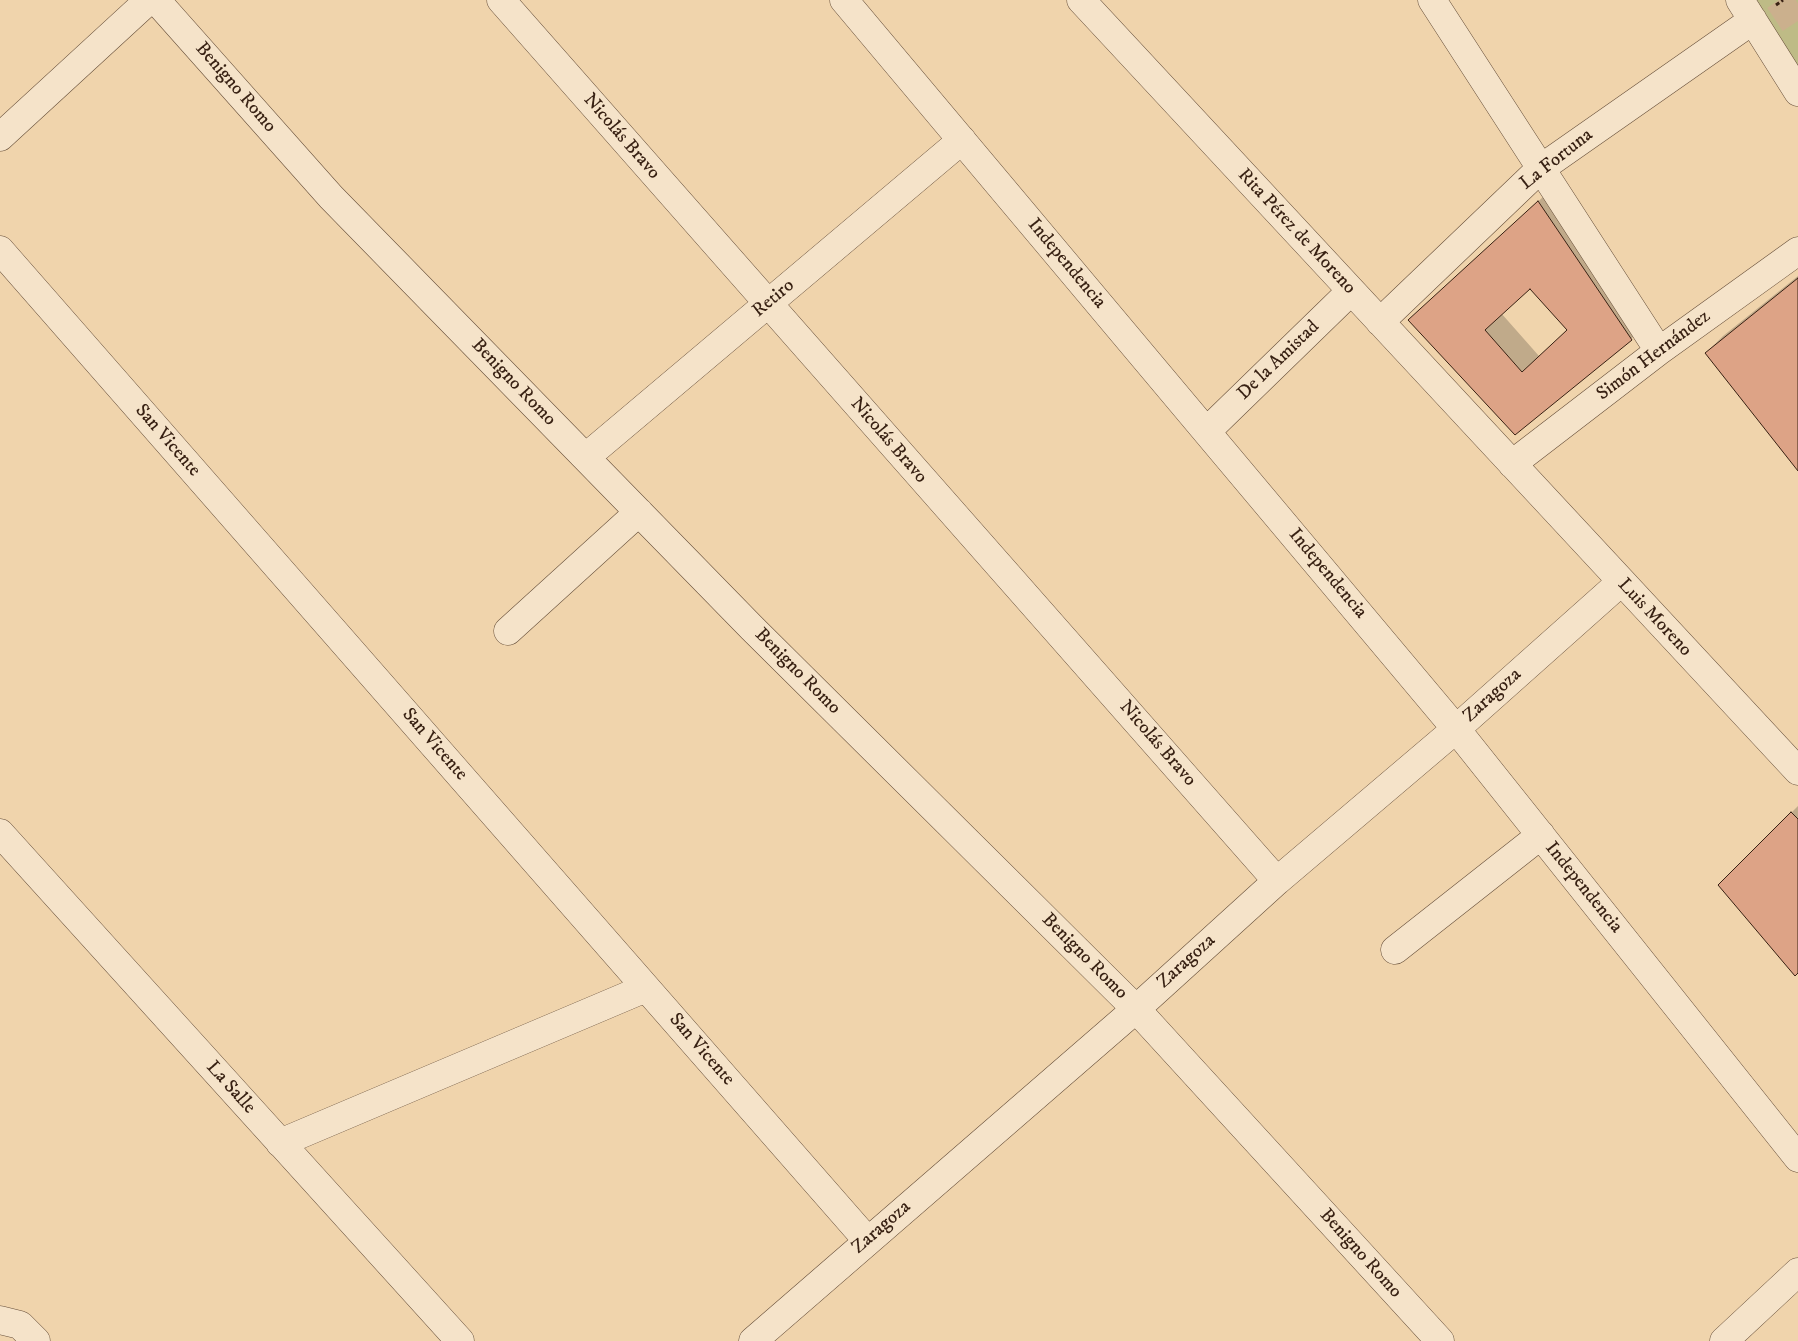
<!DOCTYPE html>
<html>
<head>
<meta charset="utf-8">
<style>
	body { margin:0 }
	canvas { display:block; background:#f0d4ac }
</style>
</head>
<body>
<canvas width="1798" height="1341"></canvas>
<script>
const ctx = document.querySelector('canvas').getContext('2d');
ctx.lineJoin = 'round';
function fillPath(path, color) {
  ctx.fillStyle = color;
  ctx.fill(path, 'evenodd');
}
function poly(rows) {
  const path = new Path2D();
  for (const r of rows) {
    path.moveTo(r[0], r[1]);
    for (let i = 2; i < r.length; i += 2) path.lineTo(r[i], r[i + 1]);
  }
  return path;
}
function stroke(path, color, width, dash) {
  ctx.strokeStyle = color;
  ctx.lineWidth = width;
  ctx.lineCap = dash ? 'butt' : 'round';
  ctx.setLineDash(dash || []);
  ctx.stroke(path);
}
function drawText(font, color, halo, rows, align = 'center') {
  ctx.font = font + ' "IM FELL DW Pica",serif';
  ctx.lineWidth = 4;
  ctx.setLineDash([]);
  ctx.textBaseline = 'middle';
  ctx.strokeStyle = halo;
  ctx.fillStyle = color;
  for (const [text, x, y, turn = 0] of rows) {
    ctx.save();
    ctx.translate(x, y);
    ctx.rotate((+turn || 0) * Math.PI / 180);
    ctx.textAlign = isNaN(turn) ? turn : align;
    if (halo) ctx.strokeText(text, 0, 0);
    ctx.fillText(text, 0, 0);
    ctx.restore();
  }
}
fillPath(poly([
	[1749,0,1798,0,1798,76]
]), '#bebb86');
fillPath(poly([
	[1555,186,1648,323,1631,339,1515,434,1409,320],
	[1530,287,1568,329,1539,356,1501,313],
	[1798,276,1798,469,1706,353,1723,336],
	[1798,806,1798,971,1719,885]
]), '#0003');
const building = poly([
	[1538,201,1632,340,1515,435,1408,320,1538,201],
	[1530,289,1567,330,1522,372,1485,330,1530,289],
	[1798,278,1798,471,1705,353,1798,278],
	[1791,812,1798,819,1798,973,1795,976,1718,885,1791,812]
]);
fillPath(building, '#dda386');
stroke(building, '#382113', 1);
stroke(poly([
	[1779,0,1798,29]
]), '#cbb08d', 28, [28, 14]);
const minor = poly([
	[156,0,331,197,752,628,1136,1009,1440,1341],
	[501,0,1277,881],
	[844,0,1456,729,1798,1158],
	[1081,0,1798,771],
	[1432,0,1659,351],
	[1740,0,1798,92],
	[0,137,149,0],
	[0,250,867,1240],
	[1380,322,1540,169,1753,20],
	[1207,431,1351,291],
	[586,457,962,140],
	[1512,464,1659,351,1798,251],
	[508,631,639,512],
	[0,833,460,1341],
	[1395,950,1541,835],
	[280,1143,646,988],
	[0,1320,20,1325,36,1341],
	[753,1341,1136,1009,1277,881,1456,729,1621,582],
	[1724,1341,1798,1272]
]);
stroke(minor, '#664e39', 29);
stroke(poly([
	[1776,5,1783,0]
]), '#382113', 3, [4, 2.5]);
stroke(minor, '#f5e3c9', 28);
drawText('19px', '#382113', '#f5e3c9', [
	["Benigno Romo",235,88,49],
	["Nicolás Bravo",621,137,49],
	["La Fortuna",1557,160,-38],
	["Rita Pérez de Moreno",1296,232,47],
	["Independencia",1066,264,50],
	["Retiro",774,299,-40],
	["Simón Hernández",1654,356,-37],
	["De la Amistad",1279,361,-44],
	["Benigno Romo",513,383,46],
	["San Vicente",167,441,49],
	["Nicolás Bravo",888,441,49],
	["Independencia",1327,574,50],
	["Luis Moreno",1654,618,47],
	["Benigno Romo",797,672,45],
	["Zaragoza",1493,696,-42],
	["Nicolás Bravo",1157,744,49],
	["San Vicente",434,745,49],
	["Independencia",1583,888,51],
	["Benigno Romo",1084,957,45],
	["Zaragoza",1187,962,-42],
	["San Vicente",701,1050,49],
	["La Salle",230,1088,48],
	["Zaragoza",882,1228,-41],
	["Benigno Romo",1360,1254,48]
]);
</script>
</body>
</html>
